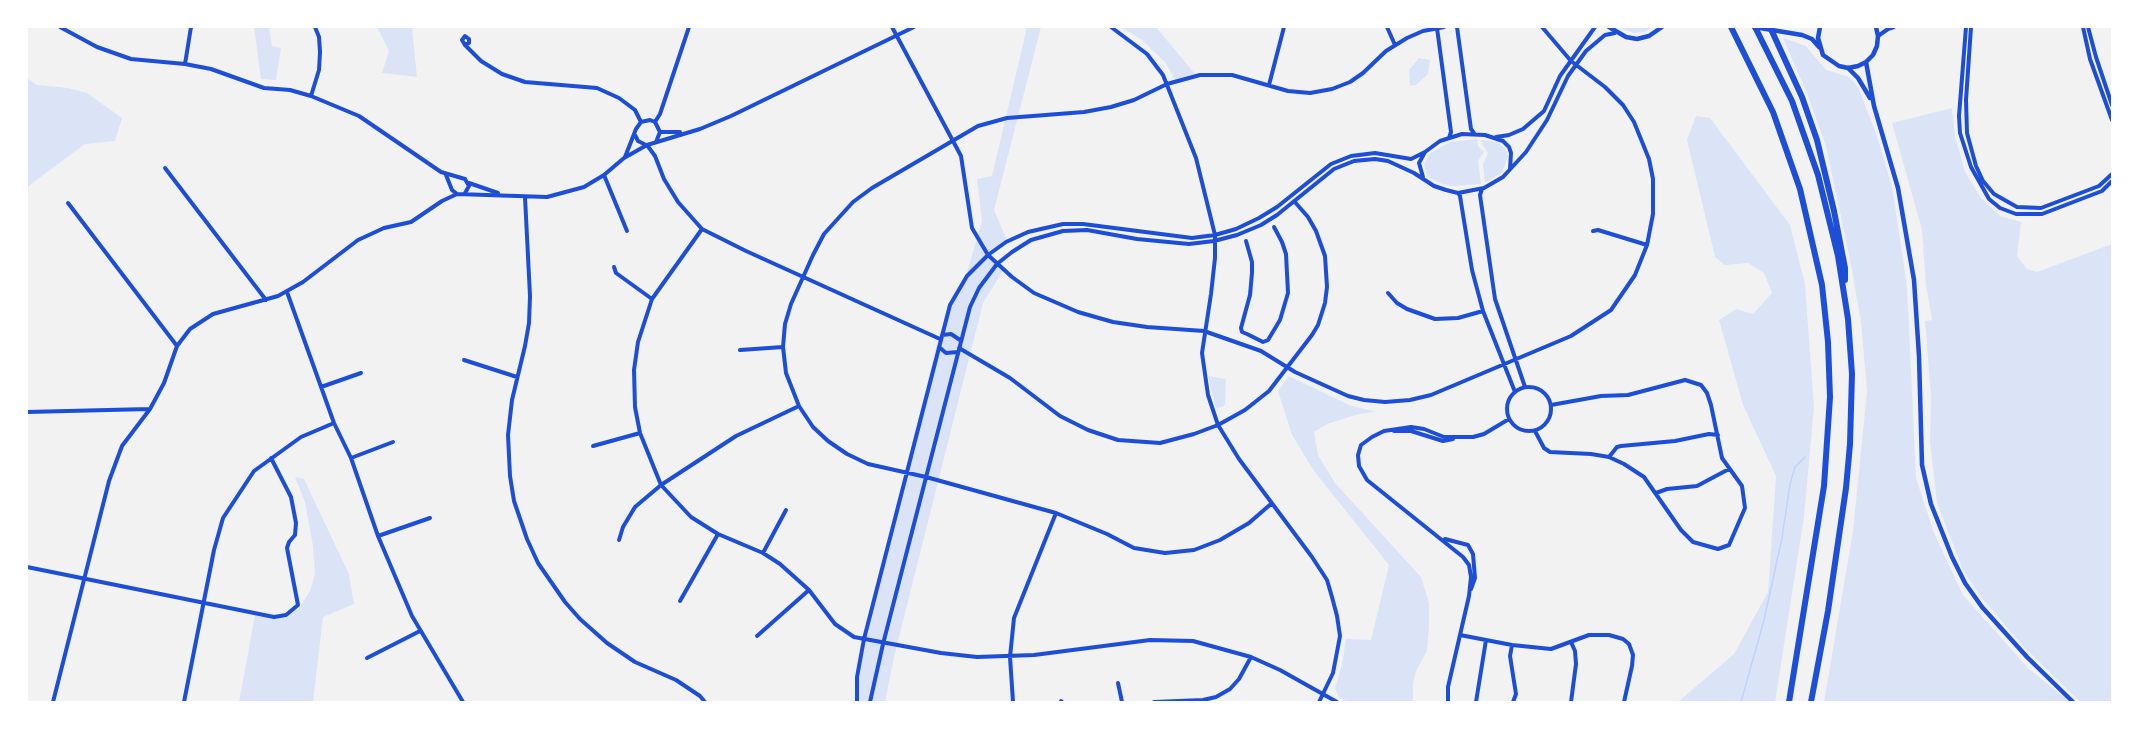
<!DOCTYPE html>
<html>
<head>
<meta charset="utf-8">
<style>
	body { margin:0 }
	#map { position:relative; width:2139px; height:729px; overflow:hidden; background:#f2f2f2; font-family:"DM Sans",sans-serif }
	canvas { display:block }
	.frame { position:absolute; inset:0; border:28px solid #fff; pointer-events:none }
</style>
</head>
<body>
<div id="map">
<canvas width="2139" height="729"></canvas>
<div class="frame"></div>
</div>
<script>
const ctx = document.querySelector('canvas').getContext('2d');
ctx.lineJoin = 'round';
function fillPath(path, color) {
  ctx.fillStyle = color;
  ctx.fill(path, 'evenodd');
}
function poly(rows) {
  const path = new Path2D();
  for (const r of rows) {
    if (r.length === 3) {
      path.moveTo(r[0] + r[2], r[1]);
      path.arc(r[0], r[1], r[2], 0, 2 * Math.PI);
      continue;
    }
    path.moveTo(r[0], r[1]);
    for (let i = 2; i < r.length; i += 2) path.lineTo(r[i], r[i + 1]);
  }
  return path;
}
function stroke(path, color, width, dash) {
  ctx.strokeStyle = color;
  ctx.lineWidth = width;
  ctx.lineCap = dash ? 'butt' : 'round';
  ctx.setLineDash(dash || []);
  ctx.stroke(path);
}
fillPath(poly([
	[254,27,269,27,272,46,281,48,276,80,261,79],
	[377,27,412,27,417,77,382,73,389,51],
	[1027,27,1041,27,994,210,1007,240,989,252,1004,269,983,303,894,657,885,702,856,702,863,641,938,340,950,304,966,276,982,221,977,179,992,176],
	[1121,27,1156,27,1195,74,1175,80,1166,63,1142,40],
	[1617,27,1653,27,1644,32,1634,33],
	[1783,38,1806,46,1826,70,1849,77,1858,87,1877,136,1892,186,1907,286,1916,478,1934,533,1963,595,2028,668,2070,702,1824,702,1853,531,1867,391,1861,322,1850,260,1826,146,1808,96],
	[1419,58,1430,60,1428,74,1416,85,1410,86,1409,70],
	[27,78,37,85,68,88,87,93,122,118,115,141,85,144,27,187],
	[1952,108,1955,136,1965,172,1981,198,2000,216,2021,222,2017,256,2027,269,2037,272,2112,244,2112,702,2080,702,2023,646,1981,597,1963,570,1937,503,1930,442,1931,397,1925,321,1932,320,1926,285,1922,230,1892,123],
	[1696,116,1710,118,1790,225,1805,284,1814,407,1804,517,1775,702,1678,702,1734,654,1768,592,1776,476,1743,405,1719,320,1736,309,1753,314,1772,293,1764,273,1748,263,1725,265,1715,257,1687,140],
	[1477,139,1478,146,1484,152,1478,161,1481,184,1452,186,1442,184,1428,177,1424,165,1430,153,1450,142],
	[1481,140,1497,142,1506,150,1508,157,1502,172,1485,183,1483,164,1488,153,1482,144],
	[1208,376,1226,379,1225,405,1216,409],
	[1289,376,1349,405,1376,412,1359,414,1327,424,1314,432,1318,455,1335,483,1421,577,1429,603,1429,628,1427,651,1416,671,1413,683,1413,702,1348,702,1339,698,1335,688,1342,665,1346,639,1371,640,1389,565,1314,471,1292,435,1278,391],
	[295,477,304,479,349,574,354,604,323,617,313,702,239,702,255,615,272,619,286,617,299,608,310,591,315,574,313,546,305,502]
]), '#dbe4f7');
stroke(poly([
	[1741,702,1764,620,1782,538,1790,484,1795,467,1805,457]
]), '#bfd3fe', 1.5);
stroke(poly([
	[60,27,97,47,131,59,185,64,211,69,264,88,290,90,311,96,359,116,441,172,465,179,469,186,465,193],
	[892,27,961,156,972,228,988,255,1012,277,1034,293,1078,312,1113,322,1147,327,1204,331,1261,351,1295,372,1348,396,1364,400,1385,402,1410,400,1431,395,1571,336,1611,310,1635,275,1647,245,1653,214,1653,179,1649,159,1634,122,1623,105,1605,87,1571,61,1542,27],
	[1111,27,1147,54,1163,75,1196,158,1215,235,1215,258,1211,294,1202,353,1208,395,1218,425,1239,459,1312,557,1327,580,1332,597,1337,616,1340,636,1333,673,1319,702],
	[1387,27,1395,45],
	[1457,27,1471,129,1474,133],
	[1966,27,1959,116,1960,133,1971,167,1989,199,2000,208,2016,214,2042,214,2102,191,2112,181],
	[1971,27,1966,100,1967,133,1976,166,1983,181,1994,194,2017,207,2041,208,2099,186,2112,174],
	[2083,27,2090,59,2112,120],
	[2088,27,2096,57,2112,105],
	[1437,28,1451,132,1449,138],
	[1878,36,1888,29,1894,27],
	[465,45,469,43,469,39,465,36,462,40,465,45,481,61,502,74,525,82,597,88,619,98,635,110,641,122],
	[185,64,191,27],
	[1269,85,1284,27],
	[311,96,319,70,320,52,319,37,315,27],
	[655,122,660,114,689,27],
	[655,122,660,132,656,142],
	[660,132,680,132],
	[635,135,638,141,646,145],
	[1496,137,1509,135,1523,129,1544,111,1560,76,1595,27],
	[647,145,655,156,664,179,678,202,702,229,746,251,940,339],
	[625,157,636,129,641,122,650,120,655,122],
	[165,168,266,300],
	[446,175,452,190,457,194],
	[604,175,627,231],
	[1423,177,1419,163,1425,152,1440,141,1462,134,1485,135,1503,141,1509,147,1511,153,1510,169],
	[469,183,498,193],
	[1482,189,1480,195,1495,299,1525,387],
	[1458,193,1460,196,1472,270,1483,311,1515,392],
	[525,197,530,296,529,323,525,346,512,400,508,435,510,476,514,501,527,539,538,563,565,602,580,619,607,643,635,662,676,680,700,696,705,702],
	[68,203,177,346],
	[702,229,652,299,638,342,634,370,635,407,640,433,661,485,691,517,718,534,763,553,780,564,809,590,835,624,854,637,941,653,977,657,1034,655,1150,640,1193,641,1251,657,1280,670,1337,702],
	[1593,231,1598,230,1647,245],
	[1246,241,1252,262,1252,273,1250,295,1241,328,1242,332,1247,334,1263,342,1268,340,1280,320,1288,293,1286,254,1282,242,1274,227],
	[614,267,616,273,652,299],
	[287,292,334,423,351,458,378,536,412,616,463,702],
	[1388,293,1397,303,1407,309,1435,319,1458,318,1483,311],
	[942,335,951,334,960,340],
	[939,347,946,353,958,352],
	[959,348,1010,378,1060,416,1088,430,1118,440,1160,443,1194,434,1218,425,1245,410,1269,391,1312,335,1318,325,1325,303,1327,287,1325,256,1316,231,1308,217,1294,201],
	[740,350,783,347],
	[464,360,517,377],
	[1529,409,22],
	[321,387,361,373],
	[27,412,149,409],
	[1394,431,1411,431,1443,441,1453,439],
	[1535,431,1544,448,1550,452,1591,454,1609,457,1624,464,1644,477,1681,530,1693,542,1718,549,1729,545,1745,508,1742,486,1722,458,1711,405,1707,393,1701,385,1685,380,1628,395,1601,396,1551,405],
	[593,446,640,433],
	[1609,457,1617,447,1621,446,1675,441,1709,434,1718,435],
	[351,458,393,442],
	[1656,493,1667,489,1697,486,1729,469],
	[1272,503,1249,523,1220,540,1194,550,1165,553,1134,548,1107,534,1056,513,926,477,868,464,847,454,828,441,813,427,799,406,786,373,783,347,785,324,791,304,813,255,824,234,853,202,872,188,978,126,1007,118,1084,112,1111,107,1134,100,1167,84,1200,75,1232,75,1288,91,1310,93,1332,89,1350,82,1363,73,1386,51,1407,38,1423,31,1444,27],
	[378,536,430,518],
	[1445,539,1468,545,1473,554,1475,578,1471,589],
	[619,540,623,527,635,507,661,485,736,436,799,406],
	[763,553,786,510],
	[27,567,274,617,286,615,298,605,287,548,289,542,295,535,296,523,291,497,271,458],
	[1469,596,1471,577,1469,565,1463,557,1367,480,1359,466,1358,455,1361,445,1372,437,1384,431,1411,427,1424,429,1444,437,1473,437,1484,434,1509,419],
	[680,601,718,534],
	[1460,635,1512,645,1551,649,1589,635,1609,635,1623,639,1629,644,1633,655,1632,666,1624,702],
	[757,636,809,590],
	[1512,645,1510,656,1516,694,1513,702],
	[367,658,420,631],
	[1118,683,1122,702],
	[1061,701,1062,702],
	[53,702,109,481,122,446,150,409,164,383,177,346,190,329,213,314,278,296,303,282,358,240,384,228,411,222,442,201,457,194,547,197,584,187,604,175,624,158,647,145,700,129,731,116,914,27],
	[184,702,214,550,223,518,254,471,301,437,334,423],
	[857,702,857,677,864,639,950,305,967,276,988,255,1006,242,1028,232,1063,224,1083,224,1192,238,1215,235,1236,229,1259,218,1277,207,1331,164,1351,156,1375,153,1411,159,1425,152],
	[870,702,883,644,970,307,979,288,997,264,1012,252,1031,240,1063,231,1087,230,1137,239,1189,244,1214,241,1237,235,1261,225,1277,215,1334,169,1354,161,1375,159,1388,161,1414,173,1434,186,1446,190,1458,193,1484,188,1503,177,1526,152,1547,120,1568,76,1586,51,1605,35,1615,33],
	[1013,702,1010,657,1014,618,1056,513],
	[1154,702,1203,700,1216,697,1230,689,1239,679,1251,657],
	[1448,702,1448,687,1469,596],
	[1476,702,1486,640],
	[1571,702,1576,664,1575,651,1571,642]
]), '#1d4ed8', 4);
stroke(poly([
	[1609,27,1626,37,1637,39,1649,36,1662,27],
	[1754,27,1802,35,1812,39,1819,47],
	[1820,27,1818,38,1823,55,1839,66,1848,68,1858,66,1866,62,1873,55,1877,46,1878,36,1876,27],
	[1866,62,1874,106,1898,188,1914,280,1919,356,1922,465,1931,504,1952,557,1965,583,1982,607,2027,657,2073,702],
	[1848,68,1858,78,1870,98]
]), '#1d4ed8', 4.5);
stroke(poly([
	[1731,27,1773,112,1800,189,1822,285,1828,342,1830,397,1824,486,1789,702],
	[1755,27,1792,101,1818,175,1838,256,1848,319,1852,374,1850,444,1846,488,1828,611,1811,702],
	[1770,27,1802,97,1817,140,1834,211,1845,268,1845,280]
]), '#1d4ed8', 6);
</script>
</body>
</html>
